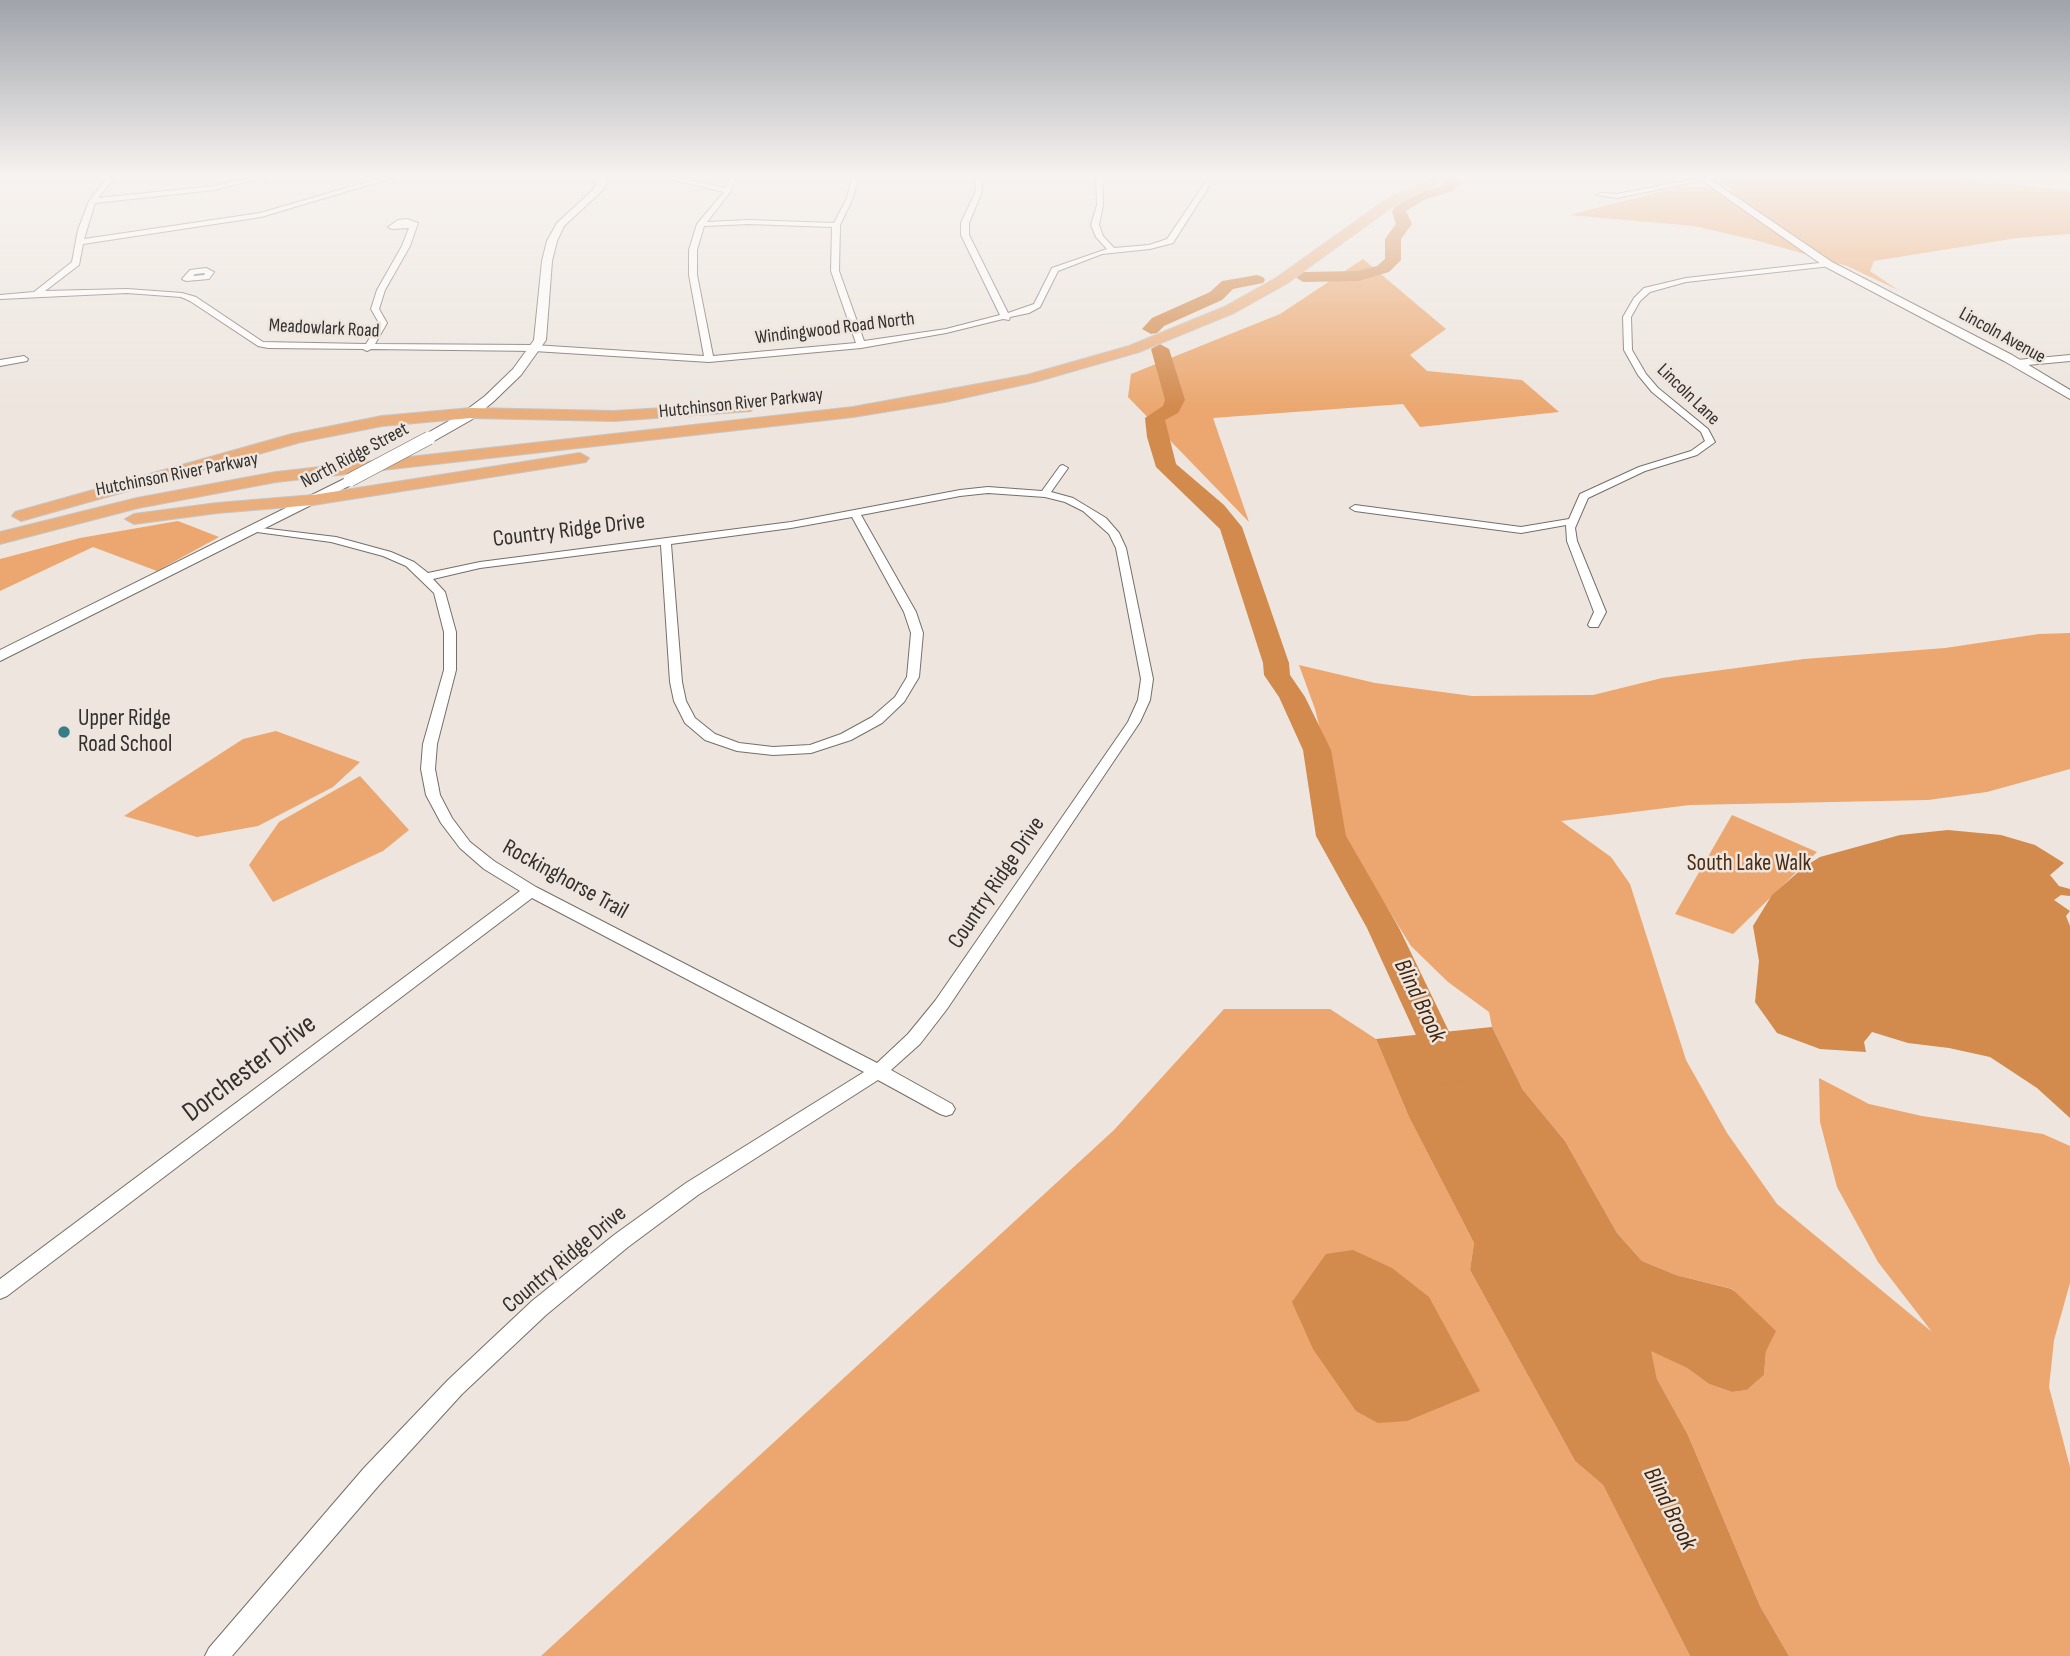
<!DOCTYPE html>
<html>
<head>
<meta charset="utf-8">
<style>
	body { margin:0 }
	canvas { display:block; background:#ede5de }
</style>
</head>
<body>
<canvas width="2070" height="1656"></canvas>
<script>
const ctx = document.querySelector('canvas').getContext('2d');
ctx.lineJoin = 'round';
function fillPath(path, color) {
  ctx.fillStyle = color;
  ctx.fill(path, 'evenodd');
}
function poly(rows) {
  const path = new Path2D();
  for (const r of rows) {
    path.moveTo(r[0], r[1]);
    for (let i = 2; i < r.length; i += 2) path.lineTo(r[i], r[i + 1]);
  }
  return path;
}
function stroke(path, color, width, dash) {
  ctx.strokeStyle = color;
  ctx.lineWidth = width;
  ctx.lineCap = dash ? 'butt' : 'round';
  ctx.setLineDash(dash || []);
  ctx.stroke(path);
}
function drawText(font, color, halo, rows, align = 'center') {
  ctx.font = font + ' "Sofia Sans Condensed",sans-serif';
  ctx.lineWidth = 5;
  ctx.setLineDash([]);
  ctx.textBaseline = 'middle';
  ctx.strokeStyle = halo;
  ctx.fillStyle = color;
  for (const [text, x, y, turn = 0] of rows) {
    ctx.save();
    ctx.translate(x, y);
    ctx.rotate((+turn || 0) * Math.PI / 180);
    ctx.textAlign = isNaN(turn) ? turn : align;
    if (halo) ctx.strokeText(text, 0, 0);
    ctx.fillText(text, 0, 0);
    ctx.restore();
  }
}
fillPath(poly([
	[1711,177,1957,177,2070,191,2070,234,2017,238,1874,261,1870,271,1898,290,1847,266,1755,240,1694,226,1569,215,1679,187,1701,187,1734,191],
	[1363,259,1446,329,1410,355,1427,371,1522,380,1559,412,1420,427,1403,404,1213,418,1249,522,1128,397,1131,374,1280,314],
	[178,521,219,537,157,571,93,547,0,591,0,559,80,538],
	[2070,633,2070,769,1987,792,1928,800,1690,805,1561,821,1611,857,1630,884,1686,1060,1727,1133,1777,1204,1932,1332,1878,1262,1837,1187,1820,1122,1819,1078,1869,1104,1922,1116,2043,1134,2070,1146,2070,1283,2054,1340,2049,1387,2070,1467,2070,1656,1789,1656,1760,1606,1688,1435,1657,1379,1650,1350,1687,1368,1709,1384,1732,1392,1747,1390,1764,1375,1766,1351,1733,1289,1676,1275,1642,1261,1617,1233,1565,1141,1523,1090,1492,1027,1489,1012,1448,982,1411,946,1340,832,1336,793,1315,709,1299,665,1375,683,1472,696,1593,695,1662,678,1804,659,1945,648,2039,634],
	[276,731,360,762,333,787,258,826,197,837,124,816,243,739],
	[360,776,409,830,383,851,273,902,249,865,279,822],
	[1732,815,1817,852,1733,934,1675,914],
	[1224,1009,1330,1009,1376,1039,1409,1117,1474,1243,1470,1270,1575,1461,1603,1485,1690,1656,541,1656,1114,1130]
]), '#eba76f');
fillPath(poly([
	[1948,830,2001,835,2035,845,2064,863,2050,875,2059,886,2070,889,2070,896,2061,895,2054,900,2070,911,2066,916,2070,926,2070,1118,2037,1088,1990,1057,1949,1048,1908,1043,1872,1032,1864,1042,1866,1052,1820,1049,1777,1033,1755,1002,1759,961,1753,926,1772,895,1804,867,1820,857,1900,835],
	[1492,1027,1523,1090,1565,1141,1617,1233,1642,1261,1676,1275,1732,1289,1776,1331,1766,1351,1764,1375,1747,1390,1732,1392,1709,1384,1687,1368,1651,1351,1657,1379,1688,1435,1760,1606,1789,1656,1690,1656,1603,1485,1575,1461,1470,1270,1474,1243,1409,1117,1376,1039],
	[1353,1250,1392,1268,1429,1297,1480,1391,1407,1421,1378,1423,1356,1411,1313,1349,1292,1302,1326,1254]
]), '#d28a4d');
fillPath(poly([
	[1446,177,1456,177,1460,184,1453,191,1424,200,1406,211,1412,224,1401,239,1401,260,1389,272,1359,281,1303,282,1295,277,1303,272,1358,271,1377,266,1385,259,1385,239,1396,224,1392,211,1396,205,1414,194,1443,185,1446,177],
	[1257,275,1263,277,1265,280,1263,283,1233,289,1222,300,1164,326,1157,333,1151,334,1142,329,1152,318,1210,292,1222,281,1257,275],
	[1160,344,1169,349,1185,400,1178,413,1165,420,1176,464,1224,505,1242,527,1289,663,1290,675,1305,697,1331,750,1346,836,1399,928,1468,1071,1463,1081,1450,1086,1437,1081,1367,928,1316,836,1303,750,1279,697,1264,675,1263,663,1220,529,1156,467,1147,437,1145,418,1163,406,1165,400,1151,349,1160,344]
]), '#d28a4d');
const street = poly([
	[108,177,115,177,98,198,214,186,253,177,265,177,214,190,95,203,84,239,260,213,384,177,395,177,261,217,83,244,79,265,45,291,127,289,182,293,196,297,263,342,366,344,379,323,371,309,377,290,402,246,409,228,392,229,388,227,398,220,407,219,418,223,410,246,385,290,379,309,387,323,375,344,534,345,704,356,689,275,689,250,697,224,724,192,661,177,674,177,726,188,730,177,736,177,731,191,707,222,749,220,834,223,847,198,852,177,858,177,853,198,840,225,839,271,864,341,946,329,1000,315,961,235,961,223,976,191,975,177,981,177,982,191,969,223,969,235,1008,313,1034,304,1052,268,1107,249,1096,237,1091,225,1097,205,1096,177,1102,177,1103,205,1099,225,1103,236,1114,248,1149,245,1167,239,1209,177,1215,177,1173,243,1150,249,1102,254,1058,271,1040,307,1029,313,1010,317,1009,320,1003,319,946,333,861,348,709,362,534,351,371,349,367,351,363,349,268,348,258,346,190,301,181,297,127,293,0,299,0,295,34,292,72,262,78,230,89,201,108,177],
	[749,224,832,227,831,271,856,343,713,356,697,275,697,250,704,226,749,224],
	[1705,177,1709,179,1617,198,1597,195,1600,193,1617,194,1705,177],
	[1828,262,1832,264,1831,266,1686,282,1650,292,1640,301,1631,317,1632,350,1646,374,1658,388,1708,429,1715,442,1697,455,1645,471,1588,498,1575,528,1577,541,1606,612,1598,627,1590,627,1588,625,1594,612,1567,541,1566,525,1521,533,1355,511,1350,508,1355,505,1521,527,1569,519,1580,494,1639,467,1691,451,1705,441,1701,432,1652,392,1638,375,1624,350,1623,317,1634,298,1644,288,1686,278,1828,262],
	[206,268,214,272,209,279,186,281,182,279,190,270,206,268],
	[205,273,204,275,193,276,195,274,205,273],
	[2070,355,2070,361,2017,366,2013,363,2017,360,2070,355],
	[24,356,28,359,27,361,0,366,0,360,24,356],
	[1063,465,1068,468,1051,492,1073,498,1106,518,1119,533,1126,548,1153,679,1150,700,1140,722,947,1009,920,1044,891,1070,952,1104,955,1109,952,1114,946,1116,940,1114,878,1080,698,1195,628,1247,546,1315,462,1394,380,1484,232,1656,205,1656,209,1648,364,1468,448,1380,532,1301,614,1235,686,1183,864,1072,532,898,7,1296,0,1299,0,1279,520,891,484,869,460,848,441,823,426,795,421,769,423,744,444,670,444,632,434,593,406,566,383,556,331,542,257,532,253,531,253,527,336,537,391,552,414,562,428,573,480,562,791,522,960,490,988,487,1042,491,1060,466,1063,465],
	[988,493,1045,497,1065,502,1083,511,1109,534,1116,548,1141,679,1138,700,1128,722,935,1001,908,1034,877,1063,536,887,494,861,470,842,452,818,440,795,435,769,437,744,456,670,456,632,445,592,433,579,480,568,661,545,670,682,674,701,685,723,705,740,737,751,773,755,811,753,851,740,882,723,904,702,919,677,923,633,916,612,861,515,960,496,988,493],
	[852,517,904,612,911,633,907,677,895,697,872,717,841,734,810,745,773,747,739,743,715,734,695,718,686,701,682,682,671,544,791,528,852,517]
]);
const secondary = poly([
	[599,177,608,177,603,190,564,226,557,241,552,261,546,340,521,375,493,402,471,420,434,441,424,441,424,435,461,414,485,396,513,369,534,340,542,261,547,241,557,223,594,189,599,177],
	[1697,177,1707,177,1832,262,2012,355,2070,390,2070,399,2004,361,1824,266,1697,177],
	[350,476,355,477,355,483,0,661,0,650,350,476]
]);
const highway = poly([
	[1434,177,1449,177,1392,207,1286,284,1234,313,1139,352,1035,382,945,402,853,417,276,482,138,508,0,544,0,532,137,498,276,472,853,407,1027,375,1129,346,1224,307,1276,278,1384,201,1434,177],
	[745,403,753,408,751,411,614,421,471,418,382,426,301,442,21,521,12,516,15,512,292,434,382,416,471,408,614,411,745,403],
	[580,453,589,458,586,462,313,505,217,513,134,524,125,519,134,514,217,503,313,495,580,453]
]);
stroke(street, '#766f69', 2);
stroke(secondary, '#766f69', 2);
stroke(highway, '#c6c5c4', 2);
fillPath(street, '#fff');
fillPath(secondary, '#fff');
fillPath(highway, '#eaae7d');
const secondaryBridge = poly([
	[350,480,429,438]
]);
stroke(secondaryBridge, '#766f69', 14, []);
stroke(secondaryBridge, '#fff', 13);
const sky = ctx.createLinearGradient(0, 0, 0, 409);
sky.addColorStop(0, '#9fa3aa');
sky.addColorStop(0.43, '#f7f3f0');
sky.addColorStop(1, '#f7f3f000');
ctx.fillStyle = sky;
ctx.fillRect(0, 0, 2070, 409);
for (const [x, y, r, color] of [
	[64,732,7,"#377d88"]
]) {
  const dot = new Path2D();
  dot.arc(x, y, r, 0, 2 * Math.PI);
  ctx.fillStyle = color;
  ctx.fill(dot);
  stroke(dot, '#ede5de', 2.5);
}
drawText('19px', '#33302e', '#ede5de', [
	["Meadowlark Road",324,329,3],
	["Windingwood Road North",835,329,-7],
	["Lincoln Avenue",2002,336,29],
	["Lincoln Lane",1688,395,44],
	["Hutchinson River Parkway",741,404,-6],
	["North Ridge Street",355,456,-28],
	["Hutchinson River Parkway",177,475,-11]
]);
drawText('23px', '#33302e', '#ede5de', [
	["Country Ridge Drive",569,531,-7],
	["Rockinghorse Trail",565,880,29],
	["Country Ridge Drive",997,883,-56],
	["Country Ridge Drive",565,1260,-40]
]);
drawText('23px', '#33302e', '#ede5de', [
	["Upper Ridge",78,719],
	["Road School",78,745]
], 'left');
drawText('23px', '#4a2c12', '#ede5de', [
	["South Lake Walk",1749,864]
]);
drawText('italic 24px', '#42250a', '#ede5de', [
	["Blind Brook",1419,1001,64],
	["Blind Brook",1669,1509,63]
]);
drawText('28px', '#33302e', '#ede5de', [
	["Dorchester Drive",250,1069,-37]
]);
</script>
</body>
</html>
